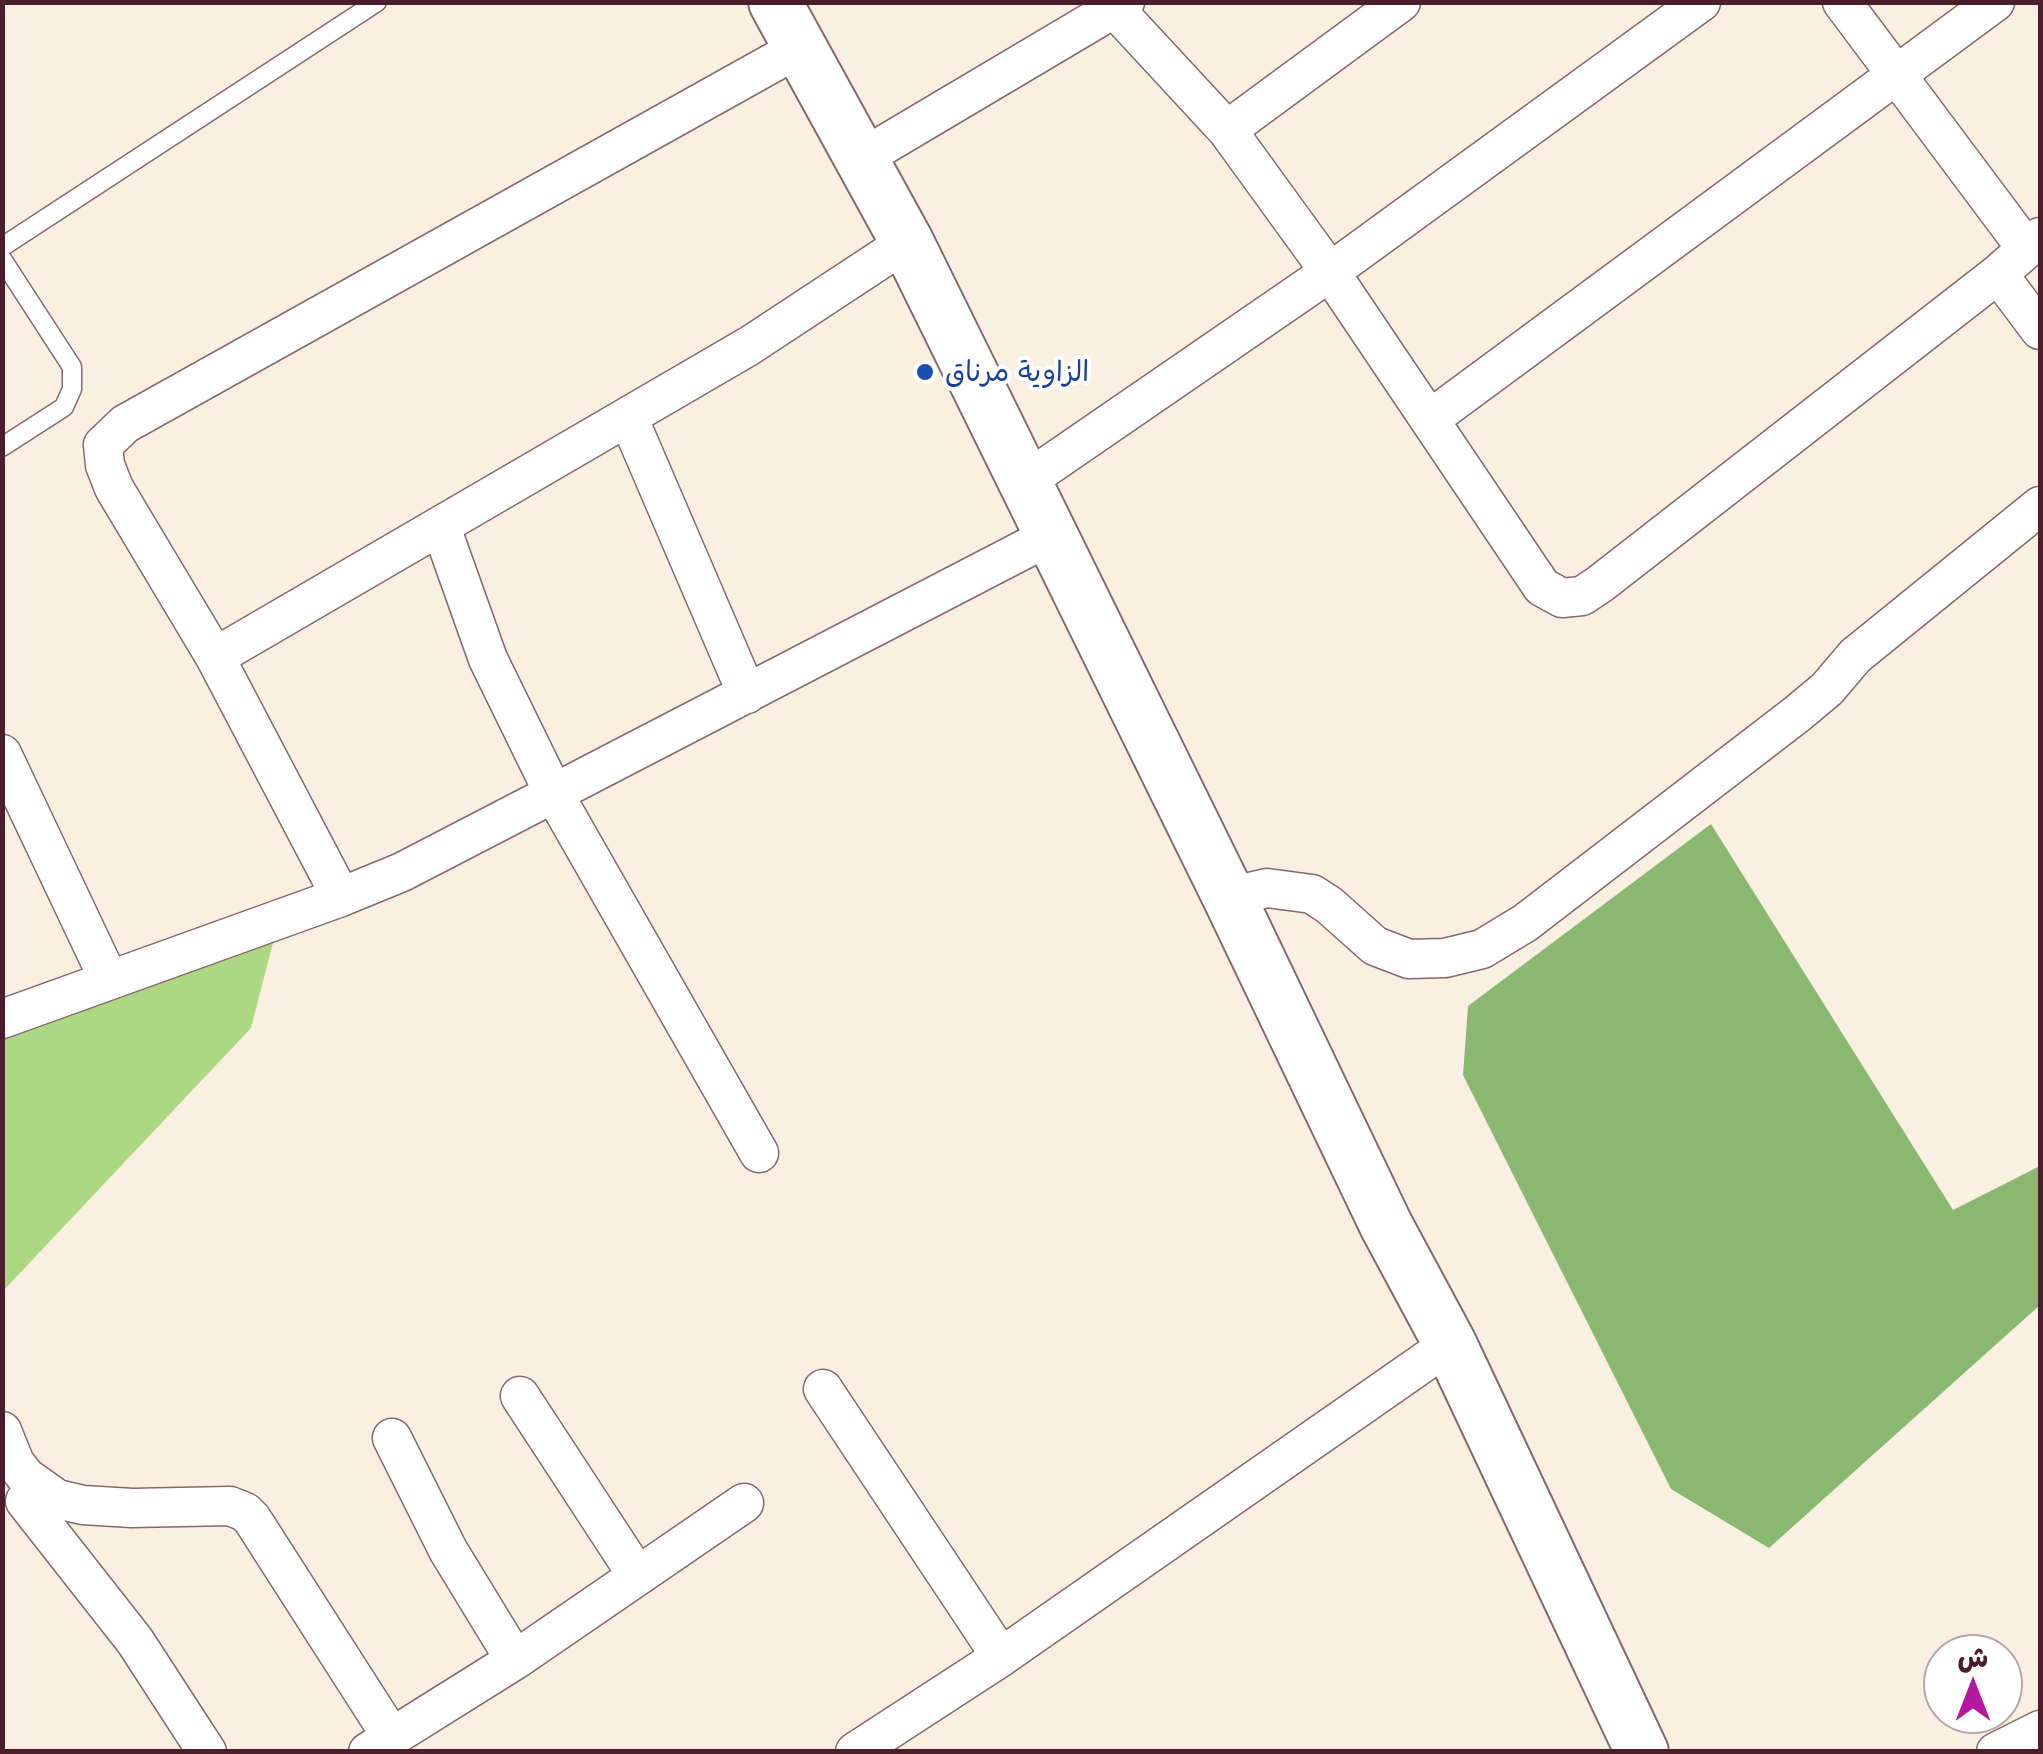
<!DOCTYPE html>
<html>
<head>
<meta charset="utf-8">
<style>
	body { margin:0 }
	#map { position:relative; width:2043px; height:1754px; overflow:hidden; background:#f9f0e2; font-family:Mali,"Playpen Sans Arabic",sans-serif }
	canvas { display:block }
	.frame { position:absolute; inset:0; border:5px solid #4a1f2b; pointer-events:none }
	.north { position:absolute; left:1923px; top:1634px; width:100px; height:100px; box-sizing:border-box; background:#fff; border:2px solid #b7a5aa; border-radius:50%; rotate:0deg; font-size:28px; font-weight:700; line-height:40px; text-align:center; color:#4a1f2b }
	.north::after { content:''; display:block; margin:auto; width:35px; height:45px; background:#b5179e; clip-path:polygon(50% 0,100% 100%,50% 72%,0 100%) }
</style>
</head>
<body>
<div id="map">
<canvas width="2043" height="1754"></canvas>
<div class="frame"></div>
<div class="north">ش</div>
</div>
<script>
const ctx = document.querySelector('canvas').getContext('2d');
ctx.lineJoin = 'round';
function fillPath(path, color) {
  ctx.fillStyle = color;
  ctx.fill(path, 'evenodd');
}
function poly(rows) {
  const path = new Path2D();
  for (const r of rows) {
    path.moveTo(r[0], r[1]);
    for (let i = 2; i < r.length; i += 2) path.lineTo(r[i], r[i + 1]);
  }
  return path;
}
function stroke(path, color, width, dash) {
  ctx.strokeStyle = color;
  ctx.lineWidth = width;
  ctx.lineCap = dash ? 'butt' : 'round';
  ctx.setLineDash(dash || []);
  ctx.stroke(path);
}
function drawText(font, color, halo, rows, align = 'center') {
  ctx.font = font + ' Mali,"Playpen Sans Arabic",sans-serif';
  ctx.lineWidth = 8;
  ctx.setLineDash([]);
  ctx.textBaseline = 'middle';
  ctx.strokeStyle = halo;
  ctx.fillStyle = color;
  for (const [text, x, y, turn = 0] of rows) {
    ctx.save();
    ctx.translate(x, y);
    ctx.rotate((+turn || 0) * Math.PI / 180);
    ctx.textAlign = isNaN(turn) ? turn : align;
    if (halo) ctx.strokeText(text, 0, 0);
    ctx.fillText(text, 0, 0);
    ctx.restore();
  }
}
fillPath(poly([
	[277,927,251,1028,3,1291,3,1017]
]), '#add883');
fillPath(poly([
	[1711,824,1953,1210,2040,1166,2040,1305,1769,1548,1671,1489,1463,1075,1468,1006]
]), '#8ab871');
const lane = poly([
	[2,247,377,2],
	[2,259,72,367,72,389,64,407,2,447]
]);
const street = poly([
	[1842,2,2026,248],
	[1115,9,1227,130,1330,272,1542,587,1562,598,1582,596,1600,584,1998,274,2040,237],
	[1227,130,1401,2],
	[862,158,1125,2],
	[1998,274,2040,330],
	[628,417,747,694],
	[1430,419,1995,2],
	[1023,483,1330,272,1701,2],
	[441,527,488,659,554,794,759,1153],
	[215,657,749,346,907,242],
	[2,754,109,980],
	[341,897,215,657,114,488,105,465,103,445,125,424,801,47],
	[1229,897,1267,888,1312,894,1329,905,1375,946,1409,959,1445,958,1482,949,1525,923,1797,714,1827,689,1855,656,2040,506],
	[2,1019,341,897,402,872,1050,536],
	[823,1389,1001,1657],
	[520,1396,637,1575],
	[2,1431,15,1463,26,1477,57,1499,83,1505,132,1508,230,1506,245,1512,252,1519,391,1736],
	[392,1438,448,1550,515,1660],
	[25,1501,135,1641,207,1752],
	[368,1752,515,1660,744,1503],
	[855,1752,1001,1657,1450,1344],
	[1996,1752,2040,1730]
]);
const secondary = poly([
	[775,2,907,242,1229,897,1386,1225,1450,1344,1642,1752]
]);
stroke(lane, '#87686b', 21);
stroke(street, '#87686b', 41);
stroke(secondary, '#87686b', 56);
stroke(lane, '#fff', 18);
stroke(street, '#fff', 38);
stroke(secondary, '#fff', 52);
for (const [x, y, r, color] of [
	[925,372,10,"#1a4fb4"]
]) {
  const dot = new Path2D();
  dot.arc(x, y, r, 0, 2 * Math.PI);
  ctx.fillStyle = color;
  ctx.fill(dot);
  stroke(dot, '#fff', 4);
}
drawText('28px', '#164399', '#fff', [
	["الزاوية مرناق",945,372]
], 'left');
</script>
</body>
</html>
